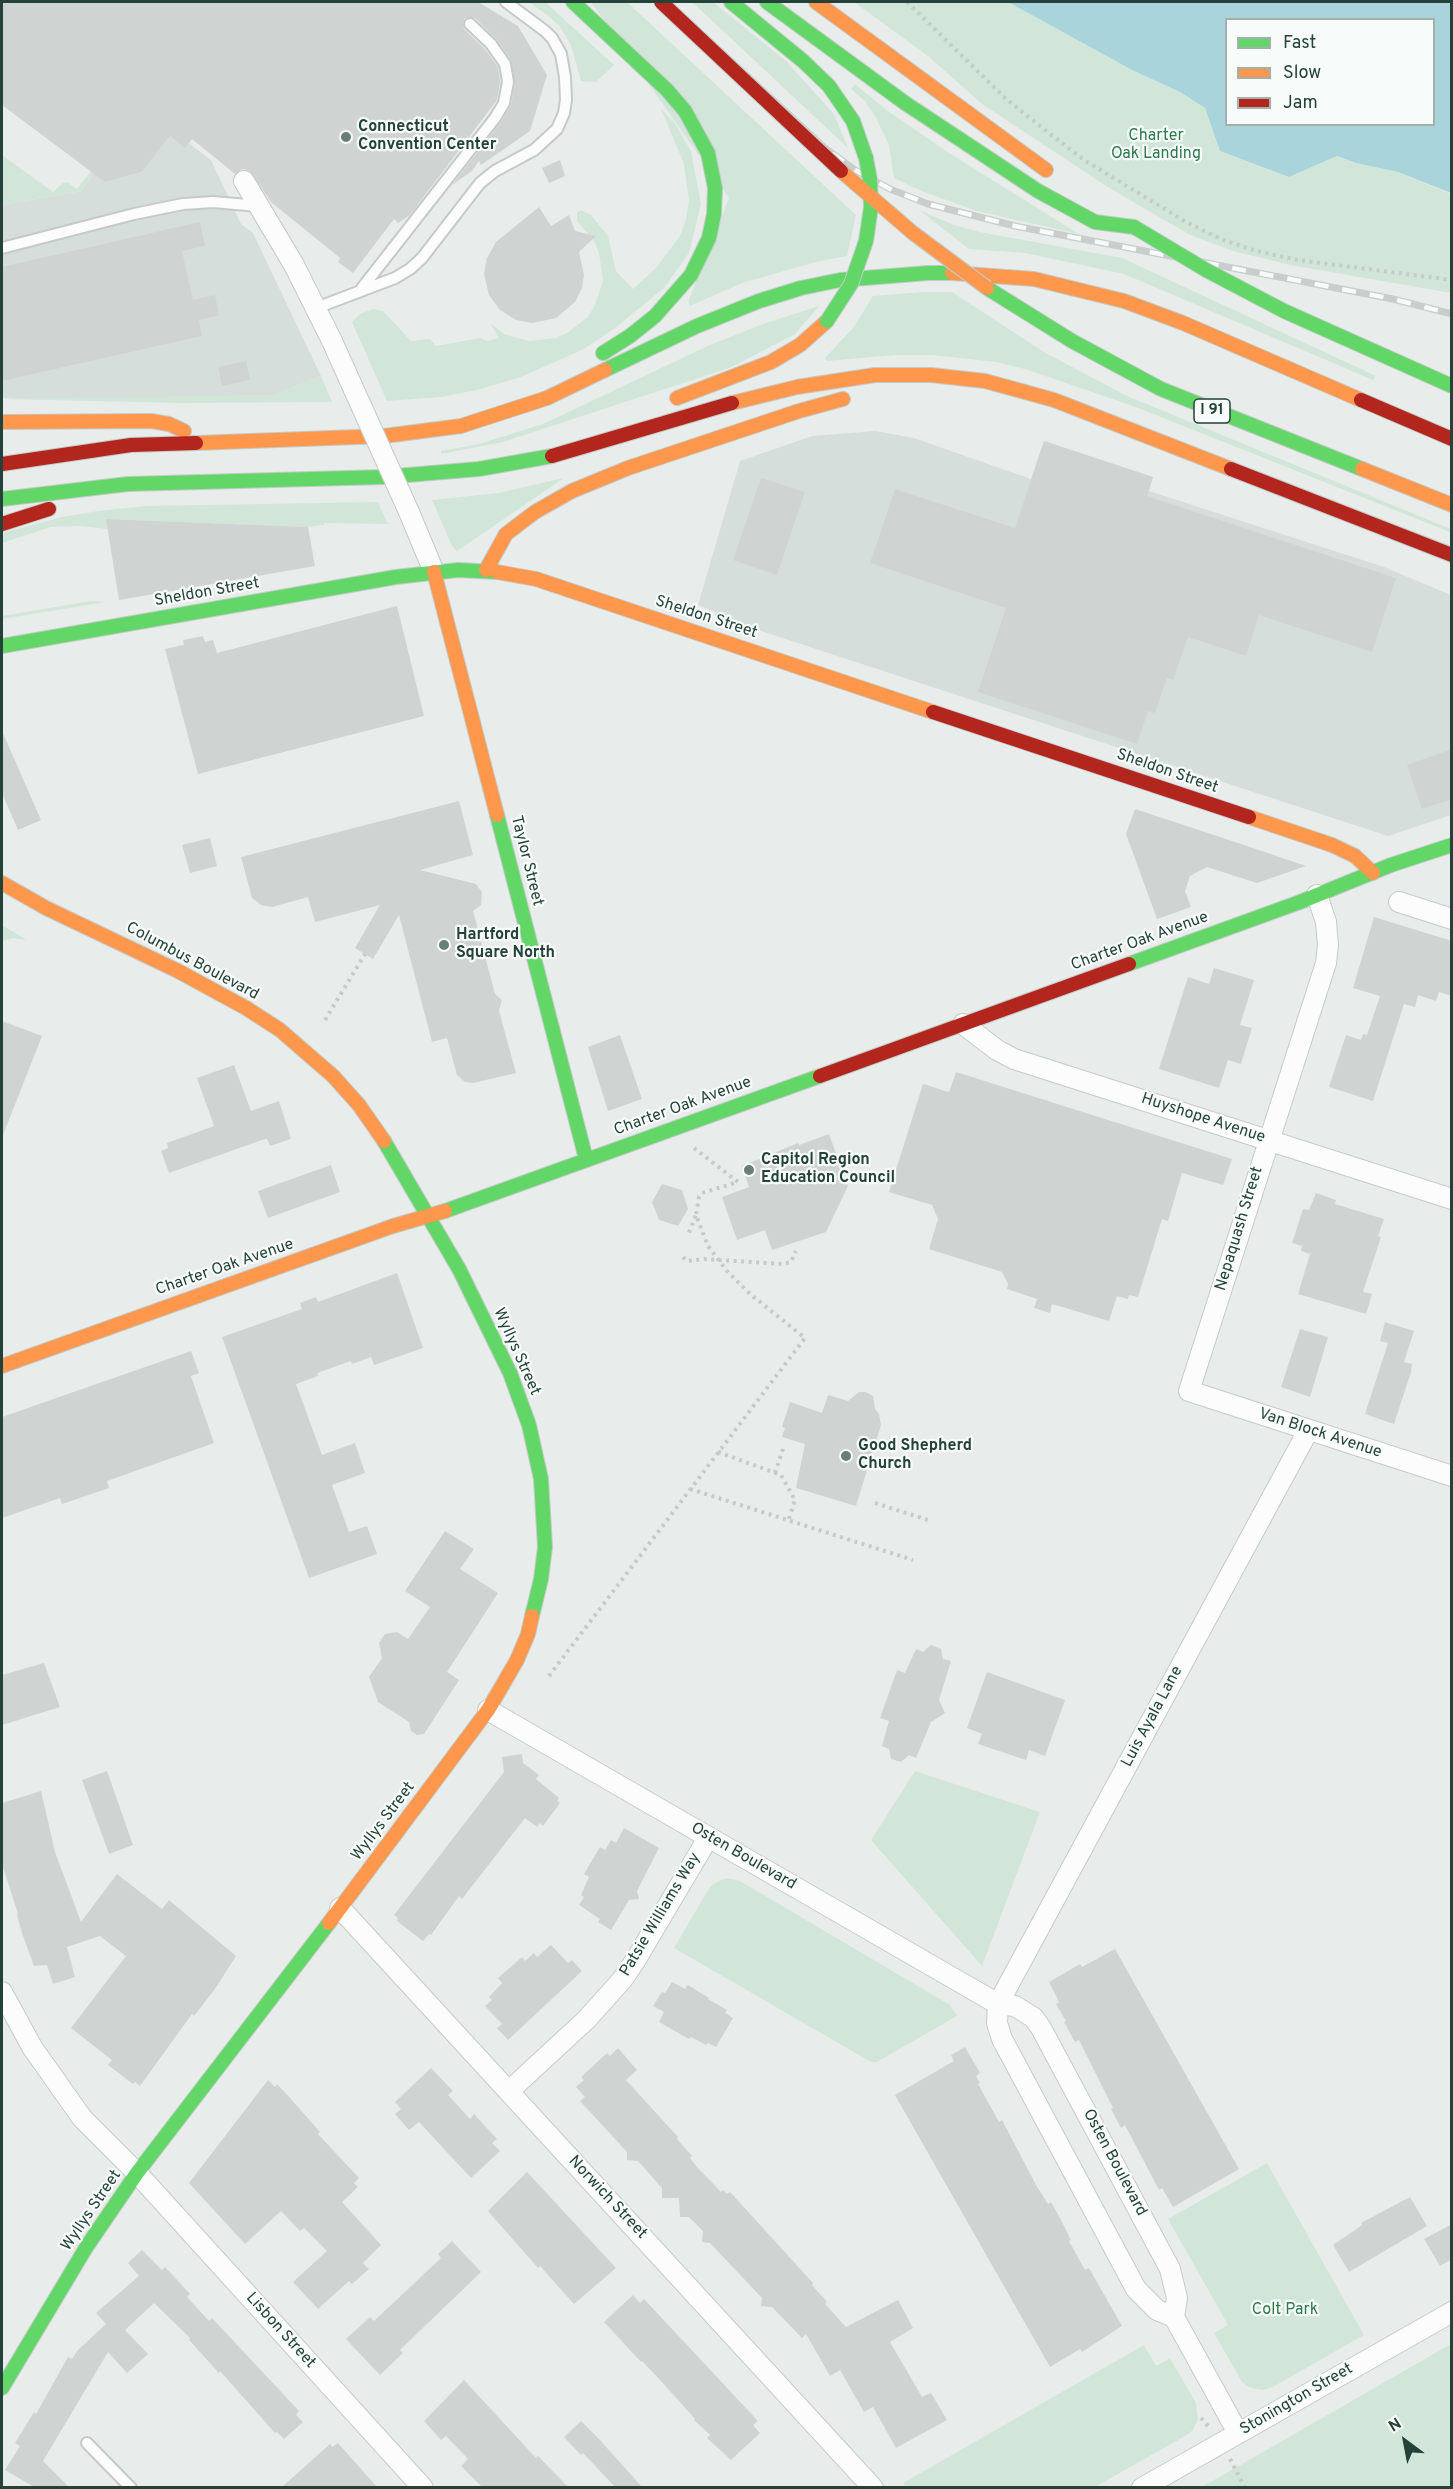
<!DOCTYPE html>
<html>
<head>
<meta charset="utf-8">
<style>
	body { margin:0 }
	#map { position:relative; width:1453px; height:2489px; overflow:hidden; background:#e8edeb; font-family:Overpass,sans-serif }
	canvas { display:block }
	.frame { position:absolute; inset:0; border:3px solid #24423a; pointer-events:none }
	.legend { position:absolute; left:1225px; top:18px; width:210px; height:108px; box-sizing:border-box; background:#f7fbf9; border:2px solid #a3b1ad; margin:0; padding:8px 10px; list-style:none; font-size:18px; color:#24423a }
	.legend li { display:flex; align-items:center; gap:12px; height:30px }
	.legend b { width:30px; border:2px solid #a3b1ad }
	.north { position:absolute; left:1375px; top:2411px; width:60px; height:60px; -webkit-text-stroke:4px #f7fbf9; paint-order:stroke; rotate:328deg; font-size:16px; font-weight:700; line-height:24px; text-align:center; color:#24423a }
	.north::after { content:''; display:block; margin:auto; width:21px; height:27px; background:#24423a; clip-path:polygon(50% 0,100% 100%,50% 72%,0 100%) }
</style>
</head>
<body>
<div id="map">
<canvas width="1453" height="2489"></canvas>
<div class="frame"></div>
<ul class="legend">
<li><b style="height:8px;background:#63d668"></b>Fast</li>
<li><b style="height:8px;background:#ff974d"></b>Slow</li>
<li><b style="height:8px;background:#b3261e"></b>Jam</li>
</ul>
<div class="north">N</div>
</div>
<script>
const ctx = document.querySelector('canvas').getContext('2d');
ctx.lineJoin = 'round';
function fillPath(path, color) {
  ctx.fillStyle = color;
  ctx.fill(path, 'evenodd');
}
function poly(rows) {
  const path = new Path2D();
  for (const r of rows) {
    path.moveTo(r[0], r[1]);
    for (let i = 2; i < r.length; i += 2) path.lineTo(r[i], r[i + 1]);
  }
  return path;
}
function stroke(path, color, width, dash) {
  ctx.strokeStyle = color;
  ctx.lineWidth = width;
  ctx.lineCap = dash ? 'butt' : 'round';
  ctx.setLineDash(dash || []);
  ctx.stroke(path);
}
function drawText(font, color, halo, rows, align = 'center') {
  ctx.font = font + ' Overpass,sans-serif';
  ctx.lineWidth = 4.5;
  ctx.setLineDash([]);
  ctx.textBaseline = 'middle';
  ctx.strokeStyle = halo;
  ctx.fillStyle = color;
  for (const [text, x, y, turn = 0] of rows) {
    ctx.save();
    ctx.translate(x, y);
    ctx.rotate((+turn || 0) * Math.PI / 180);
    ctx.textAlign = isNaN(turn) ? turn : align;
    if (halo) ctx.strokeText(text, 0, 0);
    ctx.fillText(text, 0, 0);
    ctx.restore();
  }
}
fillPath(poly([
	[170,136,185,147,189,143,211,160,241,224,253,233,321,376,275,395,53,400,2,398,2,205,81,191,94,173,105,182,142,172],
	[875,431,914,438,1031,479,1044,441,1153,477,1149,491,1384,567,1451,595,1451,815,1388,836,715,616,716,612,698,605,740,461,812,436]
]), '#d6dedb');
fillPath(poly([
	[529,2,545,2,614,65,596,82,581,81,571,45,560,27,551,18],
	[591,2,627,2,856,215,847,256,816,262,742,283,690,306,688,302,729,198],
	[692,2,713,2,786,61,834,114,848,148],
	[854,2,1008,2,1132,70,1180,92,1205,108,1220,151,1289,177,1337,156,1356,163,1398,172,1451,194,1451,293,1290,265,1233,251,1190,235,1106,186,982,104,928,56],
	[855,84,885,109,949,153,1079,234,977,211,924,192,894,178,889,145,876,118,865,101,851,89],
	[661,109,674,122,691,151,701,204,689,253,664,288,615,328,584,349,521,377,477,390,441,397,387,401,352,322,360,314,373,309,383,311,411,341,430,339,436,346,480,338,487,341,499,338,490,323,504,334,529,341,555,338,567,333,588,317,595,305,603,280,599,253,594,241,577,221,577,213,581,210,591,215,608,236,616,271,633,289,656,268,680,236,686,219,689,201,684,164],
	[2,155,53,192,63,183,67,182,77,189,91,171,94,173,81,191,2,205],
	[919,210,954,225,980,232,1122,258,1376,376,1373,380,1124,274,1025,253,969,249],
	[922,292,952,292,1044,352,1127,396,1451,529,1450,532,1133,406,1025,369,996,362,932,355,896,355,827,361,825,358,853,328,873,296],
	[819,306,795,334,732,367,503,442,441,454,441,451,479,444,543,424,712,344,766,323],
	[321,376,332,402,182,403,2,399,275,395],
	[564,478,457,551,452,546,432,500,498,493],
	[378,502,388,524,324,523,324,525,308,527,107,519,108,529,77,526,51,527,2,543,2,533,62,517,98,511,146,506],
	[91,601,106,602,2,619,2,616],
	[2,925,25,939,26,940,13,938,2,941],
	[915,1771,1040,1812,982,1966,871,1840],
	[726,1878,740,1881,950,2005,957,2016,877,2062,871,2062,674,1948,708,1890,713,1884],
	[1267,2163,1364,2335,1271,2388,1262,2390,1248,2387,1242,2382,1214,2333,1228,2325,1168,2219],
	[1451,2344,1451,2487,1202,2487],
	[1144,2345,1156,2366,1170,2358,1196,2403,1198,2419,1193,2430,1187,2435,1095,2487,907,2488,903,2483]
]), '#d1e6d8');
fillPath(poly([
	[1008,2,1451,2,1451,193,1398,172,1356,163,1337,156,1289,177,1220,151,1205,108,1180,92,1132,70],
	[1226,20,1434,20,1434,124,1226,124]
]), '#a9d4db');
fillPath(poly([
	[2,2,478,2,518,26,547,75,530,131,481,165,479,161,472,171,452,185,501,122,511,105,515,83,511,60,497,40,475,18,465,18,463,23,464,29,485,49,498,67,500,82,497,100,410,215,398,223,394,219,353,273,338,262,340,258,271,202,250,171,243,169,235,174,192,139,185,148,170,136,142,172,105,182,2,105],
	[560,160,565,176,549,183,542,168],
	[539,207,551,226,569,215,575,231,596,236,579,252,584,275,582,288,575,302,556,318,532,323,516,320,500,310,489,295,484,274,487,258,496,242],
	[200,222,205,246,182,251,193,300,215,295,219,315,199,320,202,336,2,381,2,267],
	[246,361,250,380,222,386,218,367],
	[1044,441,1153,477,1147,496,1396,578,1372,652,1259,615,1246,656,1188,637,1173,680,1167,678,1155,713,1148,711,1137,744,978,692,1006,608,870,563,895,489,1015,528],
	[761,478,805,492,777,575,733,560],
	[106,519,308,527,315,566,119,600],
	[397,606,424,716,198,774,165,649,184,645,183,640,203,636,205,642,213,640,217,653],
	[2,731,41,820,18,830,2,793],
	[1452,749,1452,799,1422,809,1407,765],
	[459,801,473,855,420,870,476,884,482,892,481,905,473,911,495,994,502,1000,499,1011,516,1073,473,1083,465,1082,457,1075,447,1038,432,1042,399,915,373,959,355,948,380,905,315,922,308,897,272,907,261,905,252,898,241,857],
	[1135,809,1238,843,1306,866,1257,883,1207,867,1190,876,1185,891,1191,907,1157,919,1126,834],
	[210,838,217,866,190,873,182,845],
	[1374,917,1452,941,1452,996,1439,992,1436,1001,1418,995,1415,1007,1404,1004,1373,1101,1329,1087,1346,1035,1361,1040,1363,1034,1367,1035,1380,996,1353,988],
	[1214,968,1254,980,1240,1025,1252,1028,1247,1044,1241,1064,1228,1060,1219,1088,1159,1069,1188,977,1209,984],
	[2,1021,42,1036,3,1135,2,1134],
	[620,1035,642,1099,608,1111,588,1047],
	[234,1065,251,1111,279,1101,291,1139,270,1146,267,1139,262,1140,169,1173,161,1151,168,1148,167,1143,214,1126,197,1078],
	[956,1072,1232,1159,1223,1185,1182,1173,1168,1221,1162,1219,1138,1297,1129,1295,1128,1299,1117,1296,1109,1321,1052,1304,1050,1313,1034,1308,1037,1299,1007,1289,1008,1284,1002,1272,929,1249,938,1219,932,1205,889,1192,923,1084,949,1092],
	[829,1134,848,1186,826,1232,772,1250,765,1230,737,1240,722,1197,749,1187,742,1166,798,1143,799,1145],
	[331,1165,340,1192,268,1218,258,1191],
	[662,1184,682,1190,688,1209,678,1226,659,1220,652,1202],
	[1316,1193,1336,1200,1335,1204,1384,1219,1378,1236,1381,1237,1363,1292,1372,1294,1366,1314,1298,1294,1310,1254,1301,1251,1302,1246,1292,1243,1303,1209,1309,1210],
	[397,1273,423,1348,374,1365,371,1357,352,1364,351,1361,317,1373,318,1376,296,1384,322,1455,355,1443,365,1473,332,1485,349,1532,367,1526,377,1554,309,1578,222,1337,302,1309,300,1303,316,1297,318,1302],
	[1385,1322,1414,1331,1404,1362,1412,1364,1411,1372,1394,1424,1365,1414,1388,1343,1380,1341],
	[1300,1329,1328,1337,1310,1397,1281,1387],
	[191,1351,199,1373,191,1376,214,1443,107,1481,109,1488,62,1504,60,1498,2,1518,2,1417],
	[859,1392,866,1392,873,1396,875,1409,879,1414,881,1425,856,1506,796,1488,805,1444,782,1437,785,1428,782,1427,790,1402,822,1413,828,1395,848,1401],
	[445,1531,474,1549,460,1569,498,1593,447,1672,459,1680,424,1734,417,1735,411,1731,409,1722,378,1702,369,1677,382,1658,379,1643,385,1634,397,1632,408,1639,430,1607,405,1591],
	[931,1645,941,1649,943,1659,951,1661,939,1700,945,1713,931,1722,916,1758,909,1755,901,1762,891,1759,889,1749,882,1746,889,1721,880,1718,897,1670,905,1673,916,1649,923,1652],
	[44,1663,60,1707,2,1725,2,1675],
	[987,1672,1065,1700,1045,1756,1029,1750,1026,1760,978,1744,982,1734,967,1728],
	[522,1754,523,1763,539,1775,536,1779,559,1798,557,1801,560,1803,543,1826,540,1823,537,1827,525,1818,462,1899,459,1896,431,1935,429,1934,423,1941,397,1921,398,1918,394,1915,504,1772,502,1757],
	[107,1771,133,1845,109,1854,82,1780],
	[41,1791,55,1852,81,1922,117,1874,162,1909,169,1900,236,1956,215,1989,194,2016,192,2014,140,2086,135,2082,133,2084,108,2065,112,2060,71,2028,126,1956,100,1936,67,1947,75,1977,53,1984,47,1965,34,1966,22,1933,17,1915,18,1914,2,1864,2,1803],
	[624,1828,659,1848,637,1891,639,1899,629,1900,611,1930,598,1922,600,1919,579,1905,584,1897,581,1895,589,1877,584,1874,600,1847,605,1850,611,1840,616,1843],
	[551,1945,568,1963,572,1960,582,1971,508,2040,497,2028,502,2024,485,2006,492,2000,489,1997,502,1983,498,1978,522,1957,525,1961,534,1953,537,1957],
	[1115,1949,1239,2169,1173,2207,1162,2188,1159,2190,1125,2125,1121,2128,1111,2109,1113,2108,1079,2040,1075,2042,1064,2022,1066,2021,1056,2004,1059,2002,1049,1982,1080,1964,1082,1967],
	[672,1982,685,1989,688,1985,709,1998,708,1999,727,2010,725,2013,733,2018,716,2047,708,2043,706,2045,691,2037,689,2039,659,2022,664,2012,653,2006,662,1992,665,1993],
	[965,2047,980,2073,976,2076,980,2083,978,2084,999,2122,1002,2120,1036,2185,1048,2204,1051,2202,1061,2220,1071,2240,1069,2241,1085,2270,1089,2268,1122,2326,1082,2352,1080,2349,1050,2367,895,2095,954,2061,951,2055],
	[618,2048,637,2070,626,2080,678,2137,677,2139,692,2156,690,2158,697,2167,721,2192,723,2190,727,2194,730,2192,752,2216,813,2283,812,2285,827,2302,825,2304,846,2327,898,2300,913,2328,890,2342,922,2397,931,2393,947,2420,896,2448,873,2407,864,2412,840,2370,830,2376,806,2334,802,2338,772,2307,761,2306,762,2298,710,2243,702,2242,703,2231,689,2217,680,2217,679,2198,662,2198,662,2188,638,2161,627,2160,627,2152,580,2101,585,2097,576,2087,584,2080,581,2077,607,2053,610,2056],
	[431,2068,453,2091,448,2095,470,2119,474,2114,497,2139,492,2143,500,2151,471,2178,419,2122,409,2130,395,2114,401,2109,395,2102],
	[268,2080,275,2087,277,2084,291,2099,320,2132,318,2134,359,2178,354,2183,358,2187,342,2202,381,2245,363,2263,369,2269,352,2284,349,2281,318,2309,293,2282,327,2251,304,2228,300,2231,281,2211,245,2244,189,2183],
	[527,2172,616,2268,574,2304,540,2266,538,2268,488,2211],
	[1410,2197,1427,2226,1349,2272,1333,2245,1358,2228,1362,2225,1361,2223],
	[1452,2224,1452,2259,1440,2266,1424,2239],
	[452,2241,481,2272,400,2350,403,2353,380,2375,346,2339,370,2317,374,2321,441,2258,438,2254],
	[142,2250,162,2270,165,2267,190,2294,187,2297,209,2321,212,2318,299,2411,296,2415,303,2422,284,2439,277,2432,275,2433,220,2371,219,2373,189,2340,190,2338,154,2303,125,2330,148,2354,127,2373,108,2352,43,2461,69,2487,34,2487,5,2470,20,2446,15,2443,34,2412,36,2414,68,2357,72,2359,78,2350,106,2324,96,2313,139,2276,128,2263],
	[633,2295,640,2303,644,2299,758,2421,753,2425,760,2433,731,2460,707,2438,710,2435,694,2420,695,2419,662,2382,642,2361,641,2362,604,2322],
	[464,2380,536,2458,538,2456,568,2487,482,2487,461,2466,468,2459,446,2436,441,2440,424,2421],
	[581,2421,599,2439,642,2487,615,2487,583,2453,581,2455,564,2437],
	[338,2443,377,2487,282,2487,330,2444,332,2447]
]), '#cfd4d2');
const lane = poly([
	[2,248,134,214,183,204,213,202,259,206],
	[362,288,495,118,504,103,508,82,505,64,491,44,470,24],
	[316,308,395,278,410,269,422,258,480,183,495,171,534,150,557,129,564,113,566,100,565,77,561,54,552,38,545,31,506,2],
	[87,2443,131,2488]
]);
const street = poly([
	[244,181,294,265,332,341],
	[409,512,434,572],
	[1317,895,1326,922,1328,945,1326,963,1189,1391,1452,1476],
	[1399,902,1452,919],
	[963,1024,997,1050,1014,1059,1452,1199],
	[488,1710,998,2004,1015,2006,1034,2018,1041,2028,1170,2269,1177,2298,1174,2317,1238,2433],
	[340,1908,873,2488],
	[2,1992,32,2047,82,2118,137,2173,423,2488],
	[509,2091,586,2020,622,1980,635,1961,708,1838],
	[1174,2317,1157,2310,1136,2289,1002,2039,997,2023,998,2004,1308,1431],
	[1142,2488,1452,2312]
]);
const fast = poly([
	[573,2,667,90,685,111,708,153,715,188,714,214,709,238,691,275,655,316,630,336,603,353],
	[731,2,803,61,829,86,853,121,866,158],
	[767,2,905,103,1038,191,1095,222,1134,227],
	[987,288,1072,341,1161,389,1362,469],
	[605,370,697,326,759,301,801,288,840,280,928,273,952,273],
	[2,499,128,484,384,477,479,469,552,456],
	[2,646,396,577,458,570,497,572],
	[497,815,586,1159],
	[1129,964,1300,902,1391,865,1452,845],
	[384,1141,459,1269,510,1373,529,1425,541,1479,545,1547,541,1579,532,1616],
	[445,1211,820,1076],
	[2,2388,87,2246,137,2173,329,1923]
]);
const slow = poly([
	[816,2,1046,170],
	[952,273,1034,279,1124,301,1183,323,1361,400],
	[677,398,771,362,800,345,827,321],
	[732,403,797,387,875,375,931,375,985,381,1054,400,1231,469],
	[2,422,151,421,169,424,184,431],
	[196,443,384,436,461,426,547,398,605,370],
	[1362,469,1452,505],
	[486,570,506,534,535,512,572,491,628,468,799,411,843,399],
	[434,572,497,815],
	[497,572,536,579,933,712],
	[1249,817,1332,845,1355,856,1373,873],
	[2,883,46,908,178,971,246,1008,280,1030,333,1076,359,1105,384,1141],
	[2,1366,393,1226,445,1211],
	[329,1923,488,1710,517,1660,528,1634,532,1616]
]);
const jam = poly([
	[1361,400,1452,439],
	[552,456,732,403],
	[2,464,131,445,196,443],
	[1231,469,1452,555],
	[2,524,49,509],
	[933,712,1249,817],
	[820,1076,1129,964]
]);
stroke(lane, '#c5cac8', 14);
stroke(street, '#c5cac8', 22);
stroke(fast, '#c3cbc8', 16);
stroke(slow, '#c3cbc8', 16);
stroke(jam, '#c3cbc8', 16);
stroke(poly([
	[907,2,1006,99,1045,130,1084,160,1186,222,1221,239,1256,251,1298,260,1452,280],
	[325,1020,365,954],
	[694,1148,738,1182,702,1193,699,1197,696,1215],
	[683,1257,687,1261,704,1259,782,1264,791,1262,796,1251],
	[718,1452,781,1475,795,1500,789,1519],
	[775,1473,784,1446],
	[690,1489,913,1560],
	[875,1503,931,1521],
	[549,1676,805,1338,750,1294,727,1271,708,1246,696,1215,688,1235],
	[1201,2418,1210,2428],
	[1230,2459,1245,2488]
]), '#c3ccca', 4, [3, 4.5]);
stroke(lane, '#fcfcfc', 10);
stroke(street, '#fcfcfc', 20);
stroke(fast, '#63d668', 14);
stroke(slow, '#ff974d', 14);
stroke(jam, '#b3261e', 14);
const rail = poly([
	[667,2,825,148,855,170,890,189,928,204,1015,226,1393,299,1452,314]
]);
stroke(rail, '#c9cdcc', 7);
stroke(rail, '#f7fbf9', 4.5, [14]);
const streetBridge = poly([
	[332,341,409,512]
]);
const fastBridge = poly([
	[1134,227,1206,270,1284,311,1452,386],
	[827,321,851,284,866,241,871,207,870,180,866,158]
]);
const slowBridge = poly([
	[841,171,913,233,987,288]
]);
const jamBridge = poly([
	[661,2,841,171]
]);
stroke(streetBridge, '#c5cac8', 22, []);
stroke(fastBridge, '#c3ccc9', 16, []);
stroke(slowBridge, '#c3ccc9', 16, []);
stroke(jamBridge, '#c3ccc9', 16, []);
stroke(streetBridge, '#fcfcfc', 20);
stroke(fastBridge, '#63d668', 14);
stroke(slowBridge, '#ff974d', 14);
stroke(jamBridge, '#b3261e', 14);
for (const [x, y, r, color] of [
	[346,137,6,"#697e78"],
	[444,945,6,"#697e78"],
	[749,1170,6,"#697e78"],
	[846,1456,6,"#697e78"]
]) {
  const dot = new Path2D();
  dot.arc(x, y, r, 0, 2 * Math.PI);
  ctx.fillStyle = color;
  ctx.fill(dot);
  stroke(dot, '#f7fbf9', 2);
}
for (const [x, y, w] of [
	[1212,411,36]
]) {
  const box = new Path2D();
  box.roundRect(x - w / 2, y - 12, w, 24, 4.5);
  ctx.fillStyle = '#f7fbf9';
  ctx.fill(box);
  stroke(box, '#24423a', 1.5);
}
drawText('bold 15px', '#24423a', null, [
	["I 91",1212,411]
]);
drawText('bold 16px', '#24423a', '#f7fbf9', [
	["Connecticut",358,128],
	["Convention Center",358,146],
	["Hartford",456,936],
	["Square North",456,954],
	["Capitol Region",761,1161],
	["Education Council",761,1179],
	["Good Shepherd",858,1447],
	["Church",858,1465]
], 'left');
drawText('16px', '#2d7a4b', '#f7fbf9', [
	["Charter",1156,137],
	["Oak Landing",1156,155],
	["Colt Park",1285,2311]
]);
drawText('16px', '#24423a', '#f7fbf9', [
	["Sheldon Street",207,593,-10],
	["Sheldon Street",706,618,18],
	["Sheldon Street",1167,772,19],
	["Taylor Street",526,861,76],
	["Charter Oak Avenue",1140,942,-20],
	["Columbus Boulevard",192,962,28],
	["Charter Oak Avenue",683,1107,-20],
	["Huyshope Avenue",1203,1119,18],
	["Nepaquash Street",1240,1229,-73],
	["Charter Oak Avenue",225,1268,-19],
	["Wyllys Street",516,1352,66],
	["Van Block Avenue",1320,1434,18],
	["Luis Ayala Lane",1153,1717,-62],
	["Wyllys Street",384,1822,-53],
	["Osten Boulevard",743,1857,30],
	["Patsie Williams Way",661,1915,-59],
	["Osten Boulevard",1114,2163,62],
	["Norwich Street",607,2198,47],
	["Wyllys Street",92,2211,-56],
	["Lisbon Street",280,2331,48],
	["Stonington Street",1297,2400,-30]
]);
</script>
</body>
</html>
